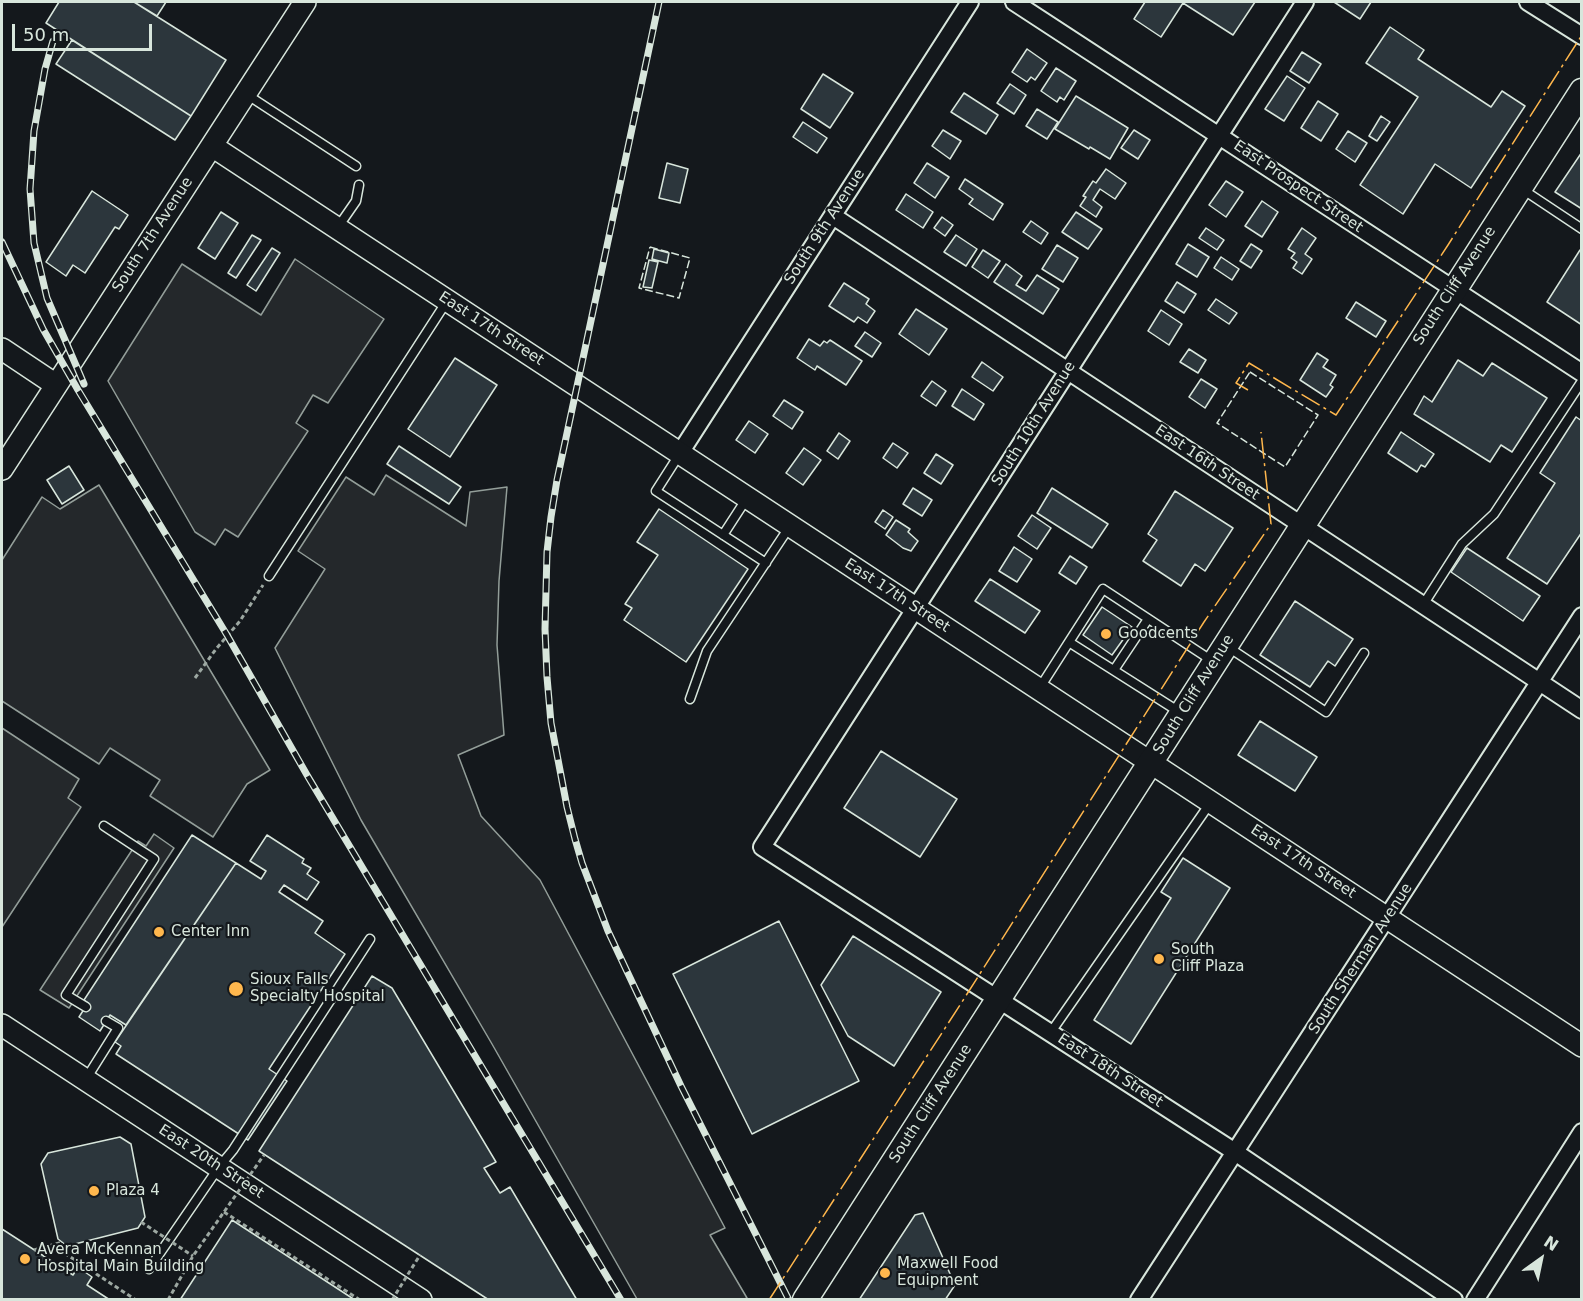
<!DOCTYPE html>
<html>
<head>
<meta charset="utf-8">
<style>
	body { margin:0 }
	#map { position:relative; width:1583px; height:1301px; overflow:hidden; background:#14181c; font-family:"DejaVu Sans",sans-serif }
	canvas { display:block }
	.frame { position:absolute; inset:0; border:3px solid #d8e6dc; pointer-events:none }
	.north { position:absolute; left:1511px; top:1229px; width:60px; height:60px; -webkit-text-stroke:4px #14181c; paint-order:stroke; rotate:33deg; font-size:16px; font-weight:700; line-height:24px; text-align:center; color:#d8e6dc }
	.north::after { content:''; display:block; margin:auto; width:21px; height:27px; background:#d8e6dc; clip-path:polygon(50% 0,100% 100%,50% 72%,0 100%) }
	.scale { position:absolute; left:12px; top:24px; width:140px; height:27px; box-sizing:border-box; border:3px solid #d8e6dc; border-top:0; padding-left:8px; font-size:18px; line-height:21px; white-space:nowrap; color:#d8e6dc; -webkit-text-stroke:4px #14181c; paint-order:stroke }
</style>
</head>
<body>
<div id="map">
<canvas width="1583" height="1301"></canvas>
<div class="frame"></div>
<div class="north">N</div>
<div class="scale">50 m</div>
</div>
<script>
const ctx = document.querySelector('canvas').getContext('2d');
ctx.lineJoin = 'round';
function fillPath(path, color) {
  ctx.fillStyle = color;
  ctx.fill(path, 'evenodd');
}
function poly(rows) {
  const path = new Path2D();
  for (const r of rows) {
    path.moveTo(r[0], r[1]);
    for (let i = 2; i < r.length; i += 2) path.lineTo(r[i], r[i + 1]);
  }
  return path;
}
function stroke(path, color, width, dash) {
  ctx.strokeStyle = color;
  ctx.lineWidth = width;
  ctx.lineCap = dash ? 'butt' : 'round';
  ctx.setLineDash(dash || []);
  ctx.stroke(path);
}
function drawText(font, color, halo, rows, align = 'center') {
  ctx.font = font + ' "DejaVu Sans",sans-serif';
  ctx.lineWidth = 4.5;
  ctx.setLineDash([]);
  ctx.textBaseline = 'middle';
  ctx.strokeStyle = halo;
  ctx.fillStyle = color;
  for (const [text, x, y, turn = 0] of rows) {
    ctx.save();
    ctx.translate(x, y);
    ctx.rotate((+turn || 0) * Math.PI / 180);
    ctx.textAlign = isNaN(turn) ? turn : align;
    if (halo) ctx.strokeText(text, 0, 0);
    ctx.fillText(text, 0, 0);
    ctx.restore();
  }
}
const parking = poly([
	[295,259,384,319,328,403,313,395,296,423,308,431,238,537,225,529,215,545,195,532,108,381,182,264,261,315,295,259],
	[386,475,466,526,470,492,507,487,499,581,497,645,504,735,458,755,481,816,540,880,725,1228,710,1235,747,1298,745,1299,637,1299,492,1044,361,820,275,648,325,569,298,551,346,477,374,495,386,475],
	[99,485,270,770,247,784,213,837,150,796,160,780,110,748,99,764,2,701,2,560,42,497,60,509,99,485],
	[2,728,79,779,68,798,81,807,2,927,2,728],
	[154,834,174,848,69,1008,40,990,138,841,146,846,154,834]
]);
fillPath(parking, '#24282b');
stroke(parking, '#939e99', 1.5);
const building = poly([
	[59,2,134,2,226,60,191,116,46,23,59,2],
	[134,2,166,2,157,16,134,2],
	[1145,2,1255,2,1233,35,1183,3,1161,37,1134,19,1145,2],
	[1334,2,1371,2,1360,19,1334,2],
	[1390,27,1424,50,1418,59,1491,107,1502,91,1525,106,1471,188,1435,164,1403,214,1360,185,1418,97,1366,63,1390,27],
	[72,40,191,116,175,140,56,64,72,40],
	[1027,49,1047,63,1035,80,1031,77,1027,82,1012,72,1027,49],
	[1302,52,1321,64,1309,83,1290,71,1302,52],
	[1056,68,1076,81,1064,100,1060,97,1057,102,1041,91,1056,68],
	[823,74,853,93,830,128,801,109,823,74],
	[1287,76,1305,88,1284,121,1265,109,1287,76],
	[1010,84,1026,95,1014,114,997,103,1010,84],
	[964,93,998,115,986,134,951,112,964,93],
	[1076,96,1128,128,1110,159,1090,147,1089,149,1055,129,1076,96],
	[1318,101,1338,114,1321,141,1301,128,1318,101],
	[1037,109,1058,122,1047,139,1026,126,1037,109],
	[1381,116,1390,122,1377,141,1369,136,1381,116],
	[803,122,827,138,817,153,793,137,803,122],
	[943,130,961,141,950,159,932,146,943,130],
	[1134,130,1150,140,1138,159,1121,148,1134,130],
	[1348,131,1367,143,1355,162,1336,149,1348,131],
	[1582,152,1582,209,1555,192,1582,152],
	[667,163,688,169,680,203,659,198,667,163],
	[927,163,949,177,935,198,914,183,927,163],
	[1106,169,1126,183,1115,199,1100,189,1093,200,1102,207,1096,217,1080,206,1086,197,1083,196,1093,181,1096,183,1106,169],
	[965,179,1003,204,993,220,969,204,973,199,959,189,965,179],
	[1226,181,1243,192,1226,217,1209,205,1226,181],
	[92,191,128,215,119,229,115,227,85,273,73,265,66,276,46,262,92,191],
	[906,194,933,212,923,228,896,210,906,194],
	[1262,201,1278,212,1262,237,1245,226,1262,201],
	[221,212,238,223,215,259,198,248,221,212],
	[1076,212,1102,229,1088,249,1062,232,1076,212],
	[942,217,953,225,945,236,934,228,942,217],
	[1031,221,1048,233,1041,244,1023,232,1031,221],
	[1206,228,1224,240,1217,250,1199,238,1206,228],
	[1302,228,1316,238,1305,254,1312,259,1302,274,1293,268,1297,262,1291,258,1295,253,1288,249,1302,228],
	[252,235,261,240,236,278,228,273,252,235],
	[956,235,977,249,966,266,944,252,956,235],
	[1188,244,1209,257,1197,277,1176,264,1188,244],
	[1251,244,1262,251,1251,268,1240,261,1251,244],
	[1057,245,1078,258,1063,282,1042,269,1057,245],
	[272,248,280,253,256,291,247,285,272,248],
	[654,249,669,253,667,263,652,259,654,249],
	[983,250,1000,261,988,278,972,267,983,250],
	[1580,250,1582,251,1582,325,1547,302,1580,250],
	[1221,257,1239,269,1232,280,1214,268,1221,257],
	[649,260,658,262,652,288,643,287,649,260],
	[1006,264,1022,276,1016,285,1026,291,1037,275,1059,289,1043,314,994,282,1006,264],
	[1177,282,1196,294,1184,313,1165,301,1177,282],
	[844,283,869,299,866,304,875,311,867,323,858,317,854,322,829,306,844,283],
	[1216,299,1237,313,1229,324,1208,310,1216,299],
	[1356,302,1386,321,1376,337,1346,318,1356,302],
	[916,309,947,329,929,355,899,334,916,309],
	[1161,310,1182,324,1169,345,1148,331,1161,310],
	[865,332,881,343,872,357,855,346,865,332],
	[809,339,820,346,824,341,827,343,830,340,862,361,846,385,817,366,815,370,797,358,809,339],
	[1189,349,1206,360,1198,373,1180,362,1189,349],
	[1317,353,1328,360,1323,367,1336,375,1330,385,1333,387,1326,397,1300,380,1317,353],
	[455,358,497,385,450,457,408,429,455,358],
	[1458,360,1483,376,1492,363,1547,398,1512,452,1501,445,1490,462,1414,414,1424,396,1432,402,1458,360],
	[982,362,1003,377,993,391,972,377,982,362],
	[1201,379,1217,389,1205,408,1189,397,1201,379],
	[932,381,946,391,936,406,921,396,932,381],
	[962,389,984,404,974,420,952,406,962,389],
	[784,400,803,412,792,429,773,416,784,400],
	[1576,417,1582,421,1582,532,1547,584,1507,558,1555,483,1540,473,1576,417],
	[749,421,768,434,755,453,736,440,749,421],
	[1401,432,1434,454,1425,467,1421,465,1417,472,1388,453,1401,432],
	[839,433,850,441,838,459,827,451,839,433],
	[893,443,908,453,897,468,883,458,893,443],
	[399,446,461,487,449,504,387,464,399,446],
	[804,448,821,460,803,485,786,473,804,448],
	[936,454,953,465,941,484,924,473,936,454],
	[69,466,84,490,62,504,47,480,69,466],
	[913,488,932,500,922,516,903,504,913,488],
	[1052,488,1108,524,1092,548,1037,513,1052,488],
	[1175,491,1233,528,1205,571,1195,564,1181,586,1143,561,1157,540,1148,534,1175,491],
	[659,509,748,569,686,662,624,620,632,608,625,604,658,555,637,542,659,509],
	[883,510,893,517,885,529,875,522,883,510],
	[1032,515,1051,528,1037,549,1018,536,1032,515],
	[896,520,910,529,908,532,918,541,911,551,903,548,886,535,896,520],
	[1014,547,1032,559,1017,582,999,571,1014,547],
	[1467,548,1540,596,1523,621,1451,572,1467,548],
	[1070,556,1087,567,1076,584,1059,573,1070,556],
	[990,579,1040,611,1025,633,975,601,990,579],
	[1295,601,1353,639,1335,666,1328,661,1310,687,1260,655,1295,601],
	[1102,607,1132,627,1112,655,1083,635,1102,607],
	[1260,721,1317,757,1295,791,1238,755,1260,721],
	[881,751,957,799,920,857,844,808,881,751],
	[192,835,236,863,126,1025,110,1015,100,1031,79,1017,88,1003,84,1000,192,835],
	[267,835,304,859,302,863,311,868,307,874,319,882,307,900,284,885,279,892,323,921,315,933,345,954,269,1069,287,1081,248,1140,116,1054,121,1046,115,1042,236,863,261,879,266,871,250,861,267,835],
	[1183,858,1230,888,1131,1044,1094,1020,1171,898,1161,892,1183,858],
	[779,921,859,1081,752,1134,673,974,779,921],
	[853,936,941,992,894,1066,848,1036,821,985,853,936],
	[372,976,392,988,496,1162,484,1168,500,1193,510,1187,577,1300,489,1300,259,1151,372,976],
	[120,1137,131,1144,145,1217,138,1228,67,1246,58,1239,41,1164,48,1153,120,1137],
	[923,1213,955,1285,945,1300,859,1300,915,1215,923,1213],
	[232,1220,355,1300,180,1300,232,1220],
	[2,1229,73,1275,78,1267,92,1277,87,1285,110,1300,2,1300,2,1229]
]);
fillPath(building, '#2c363c');
stroke(building, '#d8e6dc', 1.5);
const service = poly([
	[246,94,356,166],
	[1522,189,1582,229],
	[338,227,356,201,359,185],
	[679,455,656,491,766,563],
	[723,535,747,498],
	[269,576,447,301],
	[1423,605,1462,544,1494,514,1582,381],
	[1069,642,1103,589,1214,662],
	[1228,647,1326,712,1364,653],
	[1114,670,1148,619],
	[1039,689,1069,642,1181,713],
	[690,699,707,651,790,526],
	[86,1007,66,995,154,859,104,826],
	[1051,1032,1211,802],
	[86,1079,118,1028,106,1021],
	[149,1269,219,1167,233,1150,370,939]
]);
const minor = poly([
	[1014,2,1582,373],
	[1305,2,762,847,1235,1152,1454,1300],
	[1528,2,1582,36],
	[833,216,1582,710],
	[680,453,970,2],
	[1139,1300,1582,616],
	[1475,1300,1582,1132]
]);
const tertiary = poly([
	[212,146,1582,1046],
	[2,349,56,385],
	[2,469,305,2],
	[2,1025,421,1300]
]);
const secondary = poly([
	[805,1300,1582,91]
]);
stroke(service, '#d8e6dc', 11);
stroke(minor, '#d8e6dc', 20);
stroke(tertiary, '#d8e6dc', 24);
stroke(secondary, '#d8e6dc', 27);
stroke(poly([
	[195,678,216,649,240,621,263,585],
	[224,1212,360,1300],
	[52,1245,136,1300],
	[34,1250,63,1242]
]), '#9da8a2', 3, [4.5, 3]);
stroke(service, '#14181c', 8);
stroke(minor, '#14181c', 16);
stroke(tertiary, '#14181c', 21);
stroke(secondary, '#14181c', 24);
const rail = poly([
	[659,2,557,480,551,517,547,552,545,629,547,677,551,723,567,807,575,839,582,863,608,931,681,1086,789,1300],
	[53,41,45,69,34,131,30,189,34,243,47,298,84,384],
	[2,242,43,329,78,390,227,635,307,775,621,1300]
]);
stroke(rail, '#d8e6dc', 7);
stroke(rail, '#14181c', 4.5, [14]);
stroke(poly([
	[141,1222,193,1256],
	[168,1300,193,1256,264,1155],
	[392,1300,420,1255]
]), '#9da8a2', 3, [4.5, 3]);
stroke(poly([
	[650,247,690,258,679,298,639,288,650,247],
	[1250,372,1318,415,1285,467,1217,423,1250,372]
]), '#d8e6dc', 1.5, [8, 3]);
stroke(poly([
	[1248,390,1236,383,1249,363,1336,415,1448,245,1582,35],
	[769,1300,960,1005,1204,622,1271,524,1261,432]
]), '#ffb74d', 1.5, [21, 4.5, 3, 4.5]);
for (const [x, y, r, color] of [
	[1106,634,6,"#ffb74d"],
	[159,932,6,"#ffb74d"],
	[1159,959,6,"#ffb74d"],
	[236,989,8,"#ffb74d"],
	[94,1191,6,"#ffb74d"],
	[25,1259,6,"#ffb74d"],
	[885,1273,6,"#ffb74d"]
]) {
  const dot = new Path2D();
  dot.arc(x, y, r, 0, 2 * Math.PI);
  ctx.fillStyle = color;
  ctx.fill(dot);
  stroke(dot, '#14181c', 2);
}
drawText('15px', '#d8e6dc', '#14181c', [
	["East Prospect Street",1298,187,34],
	["South 9th Avenue",825,227,-57],
	["South 7th Avenue",153,235,-57],
	["South Cliff Avenue",1455,286,-57],
	["East 17th Street",491,329,33],
	["South 10th Avenue",1034,424,-58],
	["East 16th Street",1207,463,34],
	["East 17th Street",897,596,33],
	["South Cliff Avenue",1194,695,-58],
	["East 17th Street",1303,862,33],
	["South Sherman Avenue",1361,959,-57],
	["East 18th Street",1110,1071,33],
	["South Cliff Avenue",931,1104,-57],
	["East 20th Street",211,1162,33]
]);
drawText('15px', '#d8e6dc', '#14181c', [
	["Goodcents",1118,634],
	["Center Inn",171,932],
	["South",1171,950],
	["Cliff Plaza",1171,967],
	["Sioux Falls",250,980],
	["Specialty Hospital",250,997],
	["Plaza 4",106,1191],
	["Avera McKennan",37,1250],
	["Hospital Main Building",37,1267],
	["Maxwell Food",897,1264],
	["Equipment",897,1281]
], 'left');
</script>
</body>
</html>
